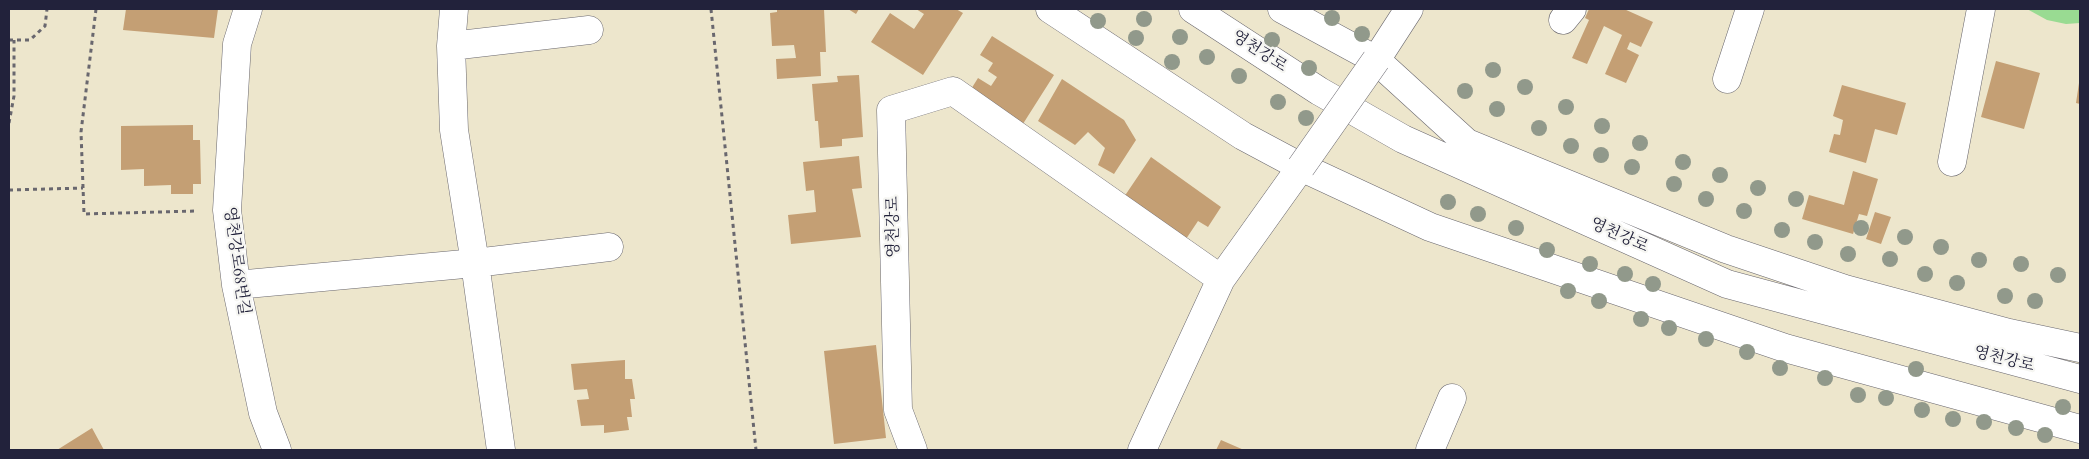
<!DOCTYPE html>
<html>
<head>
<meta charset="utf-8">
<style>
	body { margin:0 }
	#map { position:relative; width:2089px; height:459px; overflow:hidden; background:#ede6cc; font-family:Cardo,serif }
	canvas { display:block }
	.frame { position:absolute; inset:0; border:10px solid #22223b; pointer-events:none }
</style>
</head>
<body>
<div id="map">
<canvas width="2089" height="459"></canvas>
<div class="frame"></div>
</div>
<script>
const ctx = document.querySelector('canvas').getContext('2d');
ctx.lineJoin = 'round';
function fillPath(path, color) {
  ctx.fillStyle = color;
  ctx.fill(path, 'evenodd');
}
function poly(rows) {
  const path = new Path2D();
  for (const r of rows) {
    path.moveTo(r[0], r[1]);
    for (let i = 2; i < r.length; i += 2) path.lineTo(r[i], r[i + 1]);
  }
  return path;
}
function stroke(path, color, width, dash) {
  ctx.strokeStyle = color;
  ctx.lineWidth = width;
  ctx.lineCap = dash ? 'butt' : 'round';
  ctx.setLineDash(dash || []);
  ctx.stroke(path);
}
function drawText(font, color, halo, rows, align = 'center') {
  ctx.font = font + ' Cardo,"Noto Serif KR",serif';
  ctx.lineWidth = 4.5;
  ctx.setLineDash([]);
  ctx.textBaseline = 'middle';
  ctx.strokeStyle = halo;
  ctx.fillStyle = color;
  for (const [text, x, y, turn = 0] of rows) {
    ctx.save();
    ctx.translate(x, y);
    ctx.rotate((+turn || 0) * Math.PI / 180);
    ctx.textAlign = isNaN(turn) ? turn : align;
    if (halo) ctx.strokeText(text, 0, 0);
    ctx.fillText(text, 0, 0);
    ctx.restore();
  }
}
fillPath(poly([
	[2027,9,2080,9,2080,23,2066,24,2047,20]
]), '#99db92');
fillPath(poly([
	[126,9,218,9,214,38,123,30],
	[777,9,824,9,826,52,820,52,821,76,777,79,776,59,796,58,794,45,772,46,770,13,777,12],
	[848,9,859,9,856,14],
	[916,9,956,9,963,13,923,75,871,42,890,13,914,29,924,14],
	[1589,9,1624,9,1653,22,1641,47,1630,42,1627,49,1639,55,1626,83,1605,74,1622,35,1604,26,1587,64,1572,58,1589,20,1585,18],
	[992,36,1054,75,1021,127,968,94,978,78,991,86,997,77,988,71,993,63,980,55],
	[1996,61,2040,73,2024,129,1981,117],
	[859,75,863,137,842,139,842,146,820,148,818,121,815,121,812,84,838,82,837,76],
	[1062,79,1124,120,1136,140,1114,174,1098,165,1105,148,1088,132,1075,145,1038,121],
	[2079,83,2080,84,2080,104,2076,103],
	[1842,85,1906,103,1897,135,1875,129,1866,163,1829,152,1834,134,1840,135,1843,120,1833,116],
	[193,125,193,140,200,140,201,184,193,184,193,194,171,194,171,185,144,186,144,169,121,170,121,126],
	[859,156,862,188,852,189,861,237,791,244,788,215,816,212,814,190,806,191,803,162],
	[1151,157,1221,207,1208,227,1198,221,1186,239,1124,197],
	[1853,171,1878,179,1867,216,1859,214,1853,234,1802,219,1809,195,1844,205],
	[1875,212,1891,217,1881,244,1866,239],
	[876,345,886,438,834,444,824,351],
	[625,360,625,379,632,379,635,399,630,399,632,417,627,417,629,430,604,433,604,425,581,426,577,400,589,399,587,389,574,390,571,364],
	[92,428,104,450,57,450],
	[1221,440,1244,450,1216,450]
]), '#c49f74');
const minor = poly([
	[248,9,237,44,227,210,236,285,263,413,277,450],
	[454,9,451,46,454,130,475,263,501,450],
	[1563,20,1572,9],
	[451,46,589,30],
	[1376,60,1409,9],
	[1727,79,1750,9],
	[1952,162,1981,9],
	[236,285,475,263,609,247],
	[913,450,898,410,891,110,953,91,1221,279],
	[1142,450,1221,279,1301,167],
	[1430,450,1452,398]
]);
const tertiary = poly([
	[1050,9,1243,136,1301,167,1430,227,1785,348,2080,429],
	[1193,9,1319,91,1403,139,1727,284,2080,379],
	[1282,9,1376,60,1467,143,1726,249,1845,289,2009,333,2080,348]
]);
stroke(minor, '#69676e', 29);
stroke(tertiary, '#69676e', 29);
stroke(poly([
	[96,9,81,132,84,214,196,211],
	[711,9,756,450],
	[9,40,30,40,45,26,47,9],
	[9,123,14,96,14,40],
	[9,190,83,188]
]), '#69676e', 3, [4, 4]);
stroke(minor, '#fff', 28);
stroke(tertiary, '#fff', 28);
const minorBridge = poly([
	[1301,167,1376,60]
]);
stroke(minorBridge, '#69676e', 29, []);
stroke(minorBridge, '#fff', 28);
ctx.fillStyle = '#91998b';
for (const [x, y] of [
	[1332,18],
	[1144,19],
	[1098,21],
	[1362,34],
	[1180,37],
	[1136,38],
	[1272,40],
	[1207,57],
	[1172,62],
	[1309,68],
	[1493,70],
	[1239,76],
	[1525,87],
	[1465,91],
	[1278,102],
	[1566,107],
	[1497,109],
	[1306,118],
	[1602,126],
	[1539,128],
	[1640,143],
	[1571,146],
	[1601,155],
	[1683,162],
	[1632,167],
	[1720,175],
	[1674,184],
	[1758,188],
	[1706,199],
	[1796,199],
	[1448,202],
	[1744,211],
	[1478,214],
	[1516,228],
	[1861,228],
	[1782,230],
	[1905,237],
	[1815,242],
	[1941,247],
	[1547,250],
	[1848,254],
	[1890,259],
	[1979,260],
	[1590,264],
	[2021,264],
	[1625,274],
	[1925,274],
	[2058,275],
	[1957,283],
	[1653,284],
	[1568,291],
	[2005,296],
	[1599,301],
	[2035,301],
	[1641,319],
	[1669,328],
	[1706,339],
	[1747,352],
	[1780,368],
	[1916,369],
	[1825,378],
	[1858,395],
	[1886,398],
	[2063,407],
	[1922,410],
	[1953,419],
	[1984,422],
	[2016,428],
	[2045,435]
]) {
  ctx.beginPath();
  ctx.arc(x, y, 8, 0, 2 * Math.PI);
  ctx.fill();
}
drawText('16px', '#22223b', '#f6f6f2', [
	["영천강로",1259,52,33],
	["영천강로",894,227,-91],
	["영천강로",1619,236,24],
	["영천강로68번길",236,261,82],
	["영천강로",2004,360,14]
]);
</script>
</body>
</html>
